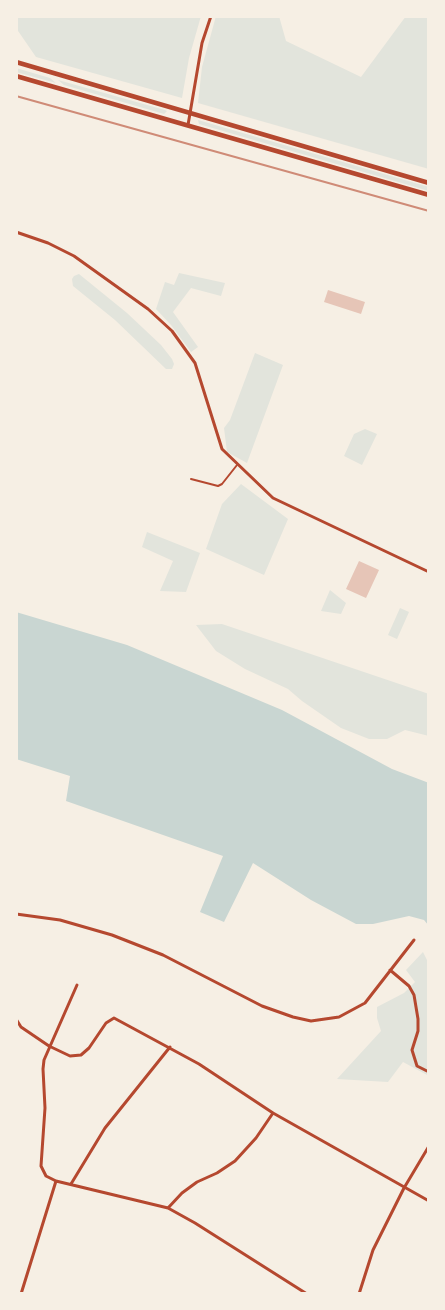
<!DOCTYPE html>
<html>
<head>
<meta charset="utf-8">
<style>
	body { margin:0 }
	#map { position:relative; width:445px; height:1310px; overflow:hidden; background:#f6efe4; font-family:Overpass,sans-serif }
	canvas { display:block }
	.frame { position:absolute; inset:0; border:18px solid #f6efe4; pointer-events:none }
</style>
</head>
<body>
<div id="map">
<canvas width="445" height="1310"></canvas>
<div class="frame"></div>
</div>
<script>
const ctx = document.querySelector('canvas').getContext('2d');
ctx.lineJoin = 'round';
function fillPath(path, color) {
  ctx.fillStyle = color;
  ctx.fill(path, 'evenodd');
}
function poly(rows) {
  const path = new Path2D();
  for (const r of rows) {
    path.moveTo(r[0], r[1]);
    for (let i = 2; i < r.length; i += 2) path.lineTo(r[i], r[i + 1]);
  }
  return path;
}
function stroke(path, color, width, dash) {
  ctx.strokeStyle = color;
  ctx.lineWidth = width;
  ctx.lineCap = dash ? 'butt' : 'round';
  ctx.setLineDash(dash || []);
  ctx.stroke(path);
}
fillPath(poly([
	[16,16,201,16,189,58,182,98,36,57,16,28],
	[216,16,279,16,286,41,361,77,406,16,429,16,429,169,198,103,202,67],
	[16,68,50,78,56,83,16,72],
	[58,80,165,110,167,111,164,114,64,85],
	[198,120,429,187,429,191,199,124],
	[179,273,225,283,221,296,191,288,173,312,198,347,191,352,171,325,156,309,165,282,174,285],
	[79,274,127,313,161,345,172,359,174,364,172,369,166,369,115,320,73,286,72,279,74,276],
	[255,353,283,365,247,463,227,452,224,428,230,420],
	[365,429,377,434,362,465,344,456,354,434],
	[241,484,288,519,264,575,206,549,222,504],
	[147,532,200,553,186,592,160,591,173,561,142,547],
	[330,590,346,603,341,614,321,611],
	[400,608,409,612,397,639,388,635],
	[222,624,429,694,429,736,405,730,387,739,369,739,341,728,302,701,288,689,245,669,216,651,196,625],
	[423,952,429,964,429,1076,403,1062,388,1082,337,1079,381,1031,377,1018,377,1007,404,993,415,982,406,970]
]), '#e2e4dc');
fillPath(poly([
	[16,612,127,645,282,710,392,769,429,783,429,926,424,920,409,916,373,924,356,924,311,900,253,863,224,922,200,912,223,856,66,801,70,776,16,759]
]), '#c9d6d2');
fillPath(poly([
	[328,290,365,302,361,314,324,302],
	[359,561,379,570,366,598,346,589]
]), '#e6c5b7');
stroke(poly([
	[191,479,218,486,222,484,237,465]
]), '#b5482f', 2);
stroke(poly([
	[188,125,202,43,211,16],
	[16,232,48,243,74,256,148,309,172,331,195,363,222,449,273,498,429,572],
	[16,914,60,920,112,935,163,955,262,1006,293,1017,311,1021,339,1017,365,1003,414,940],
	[390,970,409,986,414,995,418,1019,418,1031,412,1050,417,1066,429,1072],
	[16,1019,21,1027,49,1046,70,1056,81,1055,89,1048,106,1023,114,1018,199,1064,273,1113,429,1201],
	[56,1181,168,1208,195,1223,307,1294],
	[71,1184,105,1128,170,1047],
	[168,1208,182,1193,197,1182,217,1173,235,1161,256,1138,273,1113],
	[21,1294,56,1181,46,1176,41,1166,45,1108,43,1069,44,1060,77,985],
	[359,1294,373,1250,404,1188,429,1146]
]), '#b5482f', 3);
stroke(poly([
	[16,62,429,183],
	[16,76,429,195]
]), '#b5482f', 4.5);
stroke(poly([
	[16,96,429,211]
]), '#cf8b77', 2);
</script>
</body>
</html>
